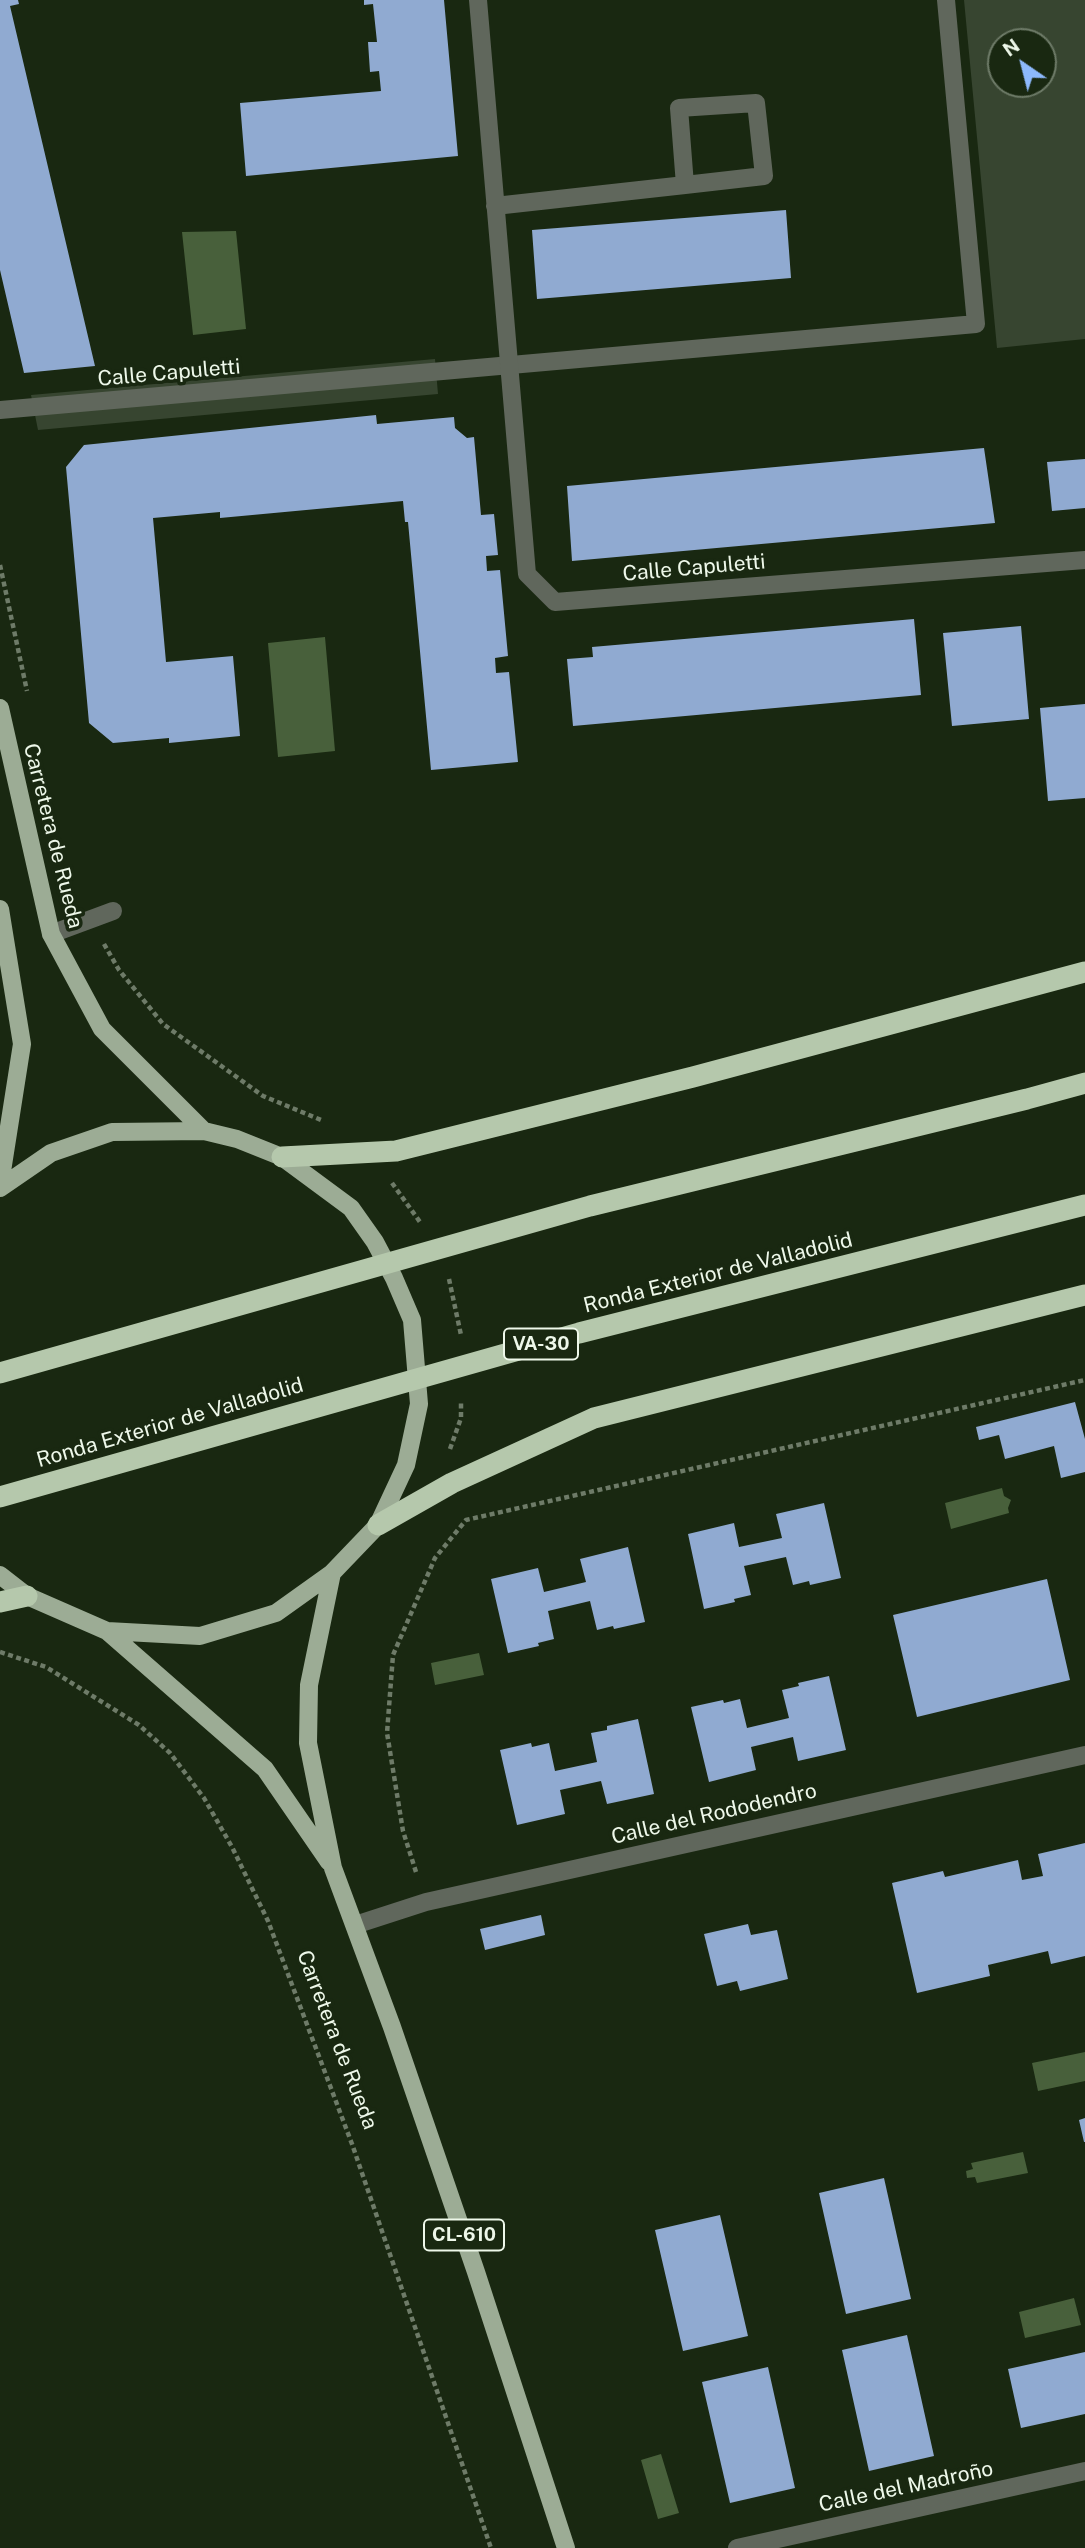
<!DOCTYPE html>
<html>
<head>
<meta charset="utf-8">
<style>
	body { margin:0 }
	#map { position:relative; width:1085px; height:2548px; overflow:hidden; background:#192811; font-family:"Public Sans",sans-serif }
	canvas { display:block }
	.north { position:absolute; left:987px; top:28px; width:70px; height:70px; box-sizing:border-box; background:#192811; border:2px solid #6e7b68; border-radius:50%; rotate:325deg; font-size:19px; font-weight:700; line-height:28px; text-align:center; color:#eef8ea }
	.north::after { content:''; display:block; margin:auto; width:24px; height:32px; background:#8db9fc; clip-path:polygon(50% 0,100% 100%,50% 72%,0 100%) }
</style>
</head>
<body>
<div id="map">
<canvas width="1085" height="2548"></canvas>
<div class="north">N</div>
</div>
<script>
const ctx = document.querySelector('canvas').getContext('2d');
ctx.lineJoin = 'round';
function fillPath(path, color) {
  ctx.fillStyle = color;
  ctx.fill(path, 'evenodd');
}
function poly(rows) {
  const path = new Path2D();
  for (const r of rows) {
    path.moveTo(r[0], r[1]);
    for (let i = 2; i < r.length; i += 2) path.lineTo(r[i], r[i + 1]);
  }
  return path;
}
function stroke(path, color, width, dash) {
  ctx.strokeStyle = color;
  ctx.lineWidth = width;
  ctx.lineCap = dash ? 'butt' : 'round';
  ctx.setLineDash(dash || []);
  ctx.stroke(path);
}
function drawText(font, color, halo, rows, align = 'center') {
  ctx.font = font + ' "Public Sans",sans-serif';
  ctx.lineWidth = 7;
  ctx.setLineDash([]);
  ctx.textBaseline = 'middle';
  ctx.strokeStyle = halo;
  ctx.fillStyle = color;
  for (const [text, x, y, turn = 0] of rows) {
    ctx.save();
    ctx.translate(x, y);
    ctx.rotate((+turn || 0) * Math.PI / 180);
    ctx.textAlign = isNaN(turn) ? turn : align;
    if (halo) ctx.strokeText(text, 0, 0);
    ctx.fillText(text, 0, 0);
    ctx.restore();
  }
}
fillPath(poly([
	[964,0,1085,0,1085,339,997,348],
	[1043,42,1043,84,1001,84,1001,42],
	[435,359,438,394,38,430,31,395]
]), '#374530');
fillPath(poly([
	[236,231,246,329,193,335,182,232],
	[325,637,335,751,278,757,268,643],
	[1002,1488,1004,1496,1011,1500,1008,1508,1009,1513,951,1529,945,1503],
	[479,1653,484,1675,435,1685,431,1663],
	[1085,2052,1085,2081,1038,2091,1032,2063],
	[1023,2152,1028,2173,977,2183,975,2177,967,2178,966,2171,973,2169,971,2163],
	[1074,2298,1081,2325,1025,2338,1019,2312],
	[661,2454,679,2513,658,2519,641,2460]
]), '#48603b');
fillPath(poly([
	[0,0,18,0,19,4,10,6,95,366,24,373,0,270],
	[364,0,444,0,458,156,246,176,240,103,381,91,379,71,370,72,368,42,377,42,373,4,364,5],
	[786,210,791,278,537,299,532,230],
	[376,415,377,424,454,417,455,428,467,438,474,437,481,515,494,514,498,555,486,556,487,571,500,570,508,656,495,658,496,673,509,672,518,762,431,770,408,522,405,522,403,501,220,518,220,512,153,518,166,662,233,656,240,736,169,743,169,738,113,743,89,723,66,467,84,445],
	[984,448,995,523,572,561,567,486],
	[1085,459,1085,508,1052,511,1047,462],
	[914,619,921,695,573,726,567,659,593,657,592,647],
	[1021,626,1029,719,952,726,943,633],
	[1085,704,1085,798,1048,801,1040,708],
	[1075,1402,1085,1439,1085,1472,1061,1478,1054,1446,1005,1459,999,1435,979,1440,976,1427],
	[824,1503,841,1578,810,1585,809,1581,793,1585,786,1557,744,1566,751,1595,734,1599,735,1602,704,1609,688,1534,734,1523,739,1547,782,1538,776,1514],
	[628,1547,645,1622,614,1629,613,1626,597,1630,590,1601,548,1611,554,1639,538,1643,539,1646,508,1653,491,1579,538,1568,544,1592,586,1582,580,1559],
	[1047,1579,1070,1680,917,1717,893,1615],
	[829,1676,846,1750,798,1761,793,1737,751,1747,756,1770,709,1782,691,1707,723,1700,724,1703,740,1699,747,1728,789,1718,782,1690,799,1686,798,1683],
	[638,1719,654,1794,607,1804,601,1781,560,1790,565,1814,517,1825,500,1750,531,1743,532,1747,549,1743,555,1771,597,1762,591,1733,607,1730,607,1726],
	[1085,1843,1085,1956,1051,1964,1048,1951,988,1965,990,1976,917,1993,892,1883,943,1871,945,1877,1018,1860,1022,1880,1043,1876,1038,1854],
	[541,1915,545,1935,485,1950,480,1929],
	[748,1924,751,1935,777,1930,788,1979,740,1991,737,1981,717,1986,704,1934],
	[1085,2118,1085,2142,1084,2142,1079,2120],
	[884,2178,911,2299,846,2314,819,2193],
	[720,2215,748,2336,683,2351,655,2230],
	[907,2335,934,2456,869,2471,842,2350],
	[1085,2352,1085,2414,1021,2428,1008,2369],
	[768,2367,795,2488,730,2503,702,2382]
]), '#90aad1');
stroke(poly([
	[0,565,27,691],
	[104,944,119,970,163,1024,263,1096,321,1120],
	[392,1183,420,1222],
	[449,1279,461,1335],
	[450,1449,461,1418,461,1400],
	[0,1652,46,1667,139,1725,170,1753,204,1798,232,1847,268,1921,352,2144,491,2548],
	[416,1872,403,1831,387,1733,393,1655,435,1558,466,1520,1085,1380]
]), '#6e7b68', 4.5, [5, 3.5]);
stroke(poly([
	[51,934,113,911]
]), '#60675c', 18);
stroke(poly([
	[0,410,976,324,946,0]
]), '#60675c', 18);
stroke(poly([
	[478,0,527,574,555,602,1085,560],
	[495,206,685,185,764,176,756,103,679,108,685,185],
	[355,1925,426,1902,1085,1755],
	[737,2548,1085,2471]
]), '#60675c', 18);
stroke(poly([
	[0,708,51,934,102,1029,204,1131],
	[0,909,22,1044,0,1184],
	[0,1188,51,1153,112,1132,204,1131,237,1139,282,1157,351,1208,375,1242,394,1278,412,1320,419,1404,406,1465,378,1525,332,1573,276,1613,200,1636,107,1631,27,1596,0,1575],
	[332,1573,309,1685,308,1743,333,1868,392,2027,476,2272,566,2548],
	[107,1631,265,1769,329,1862]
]), '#9cac95', 18);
stroke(poly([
	[282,1157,396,1151,693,1077,1085,972],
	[0,1373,590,1206,1027,1099,1085,1083],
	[0,1497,579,1333,1085,1205],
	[378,1525,452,1483,594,1418,1085,1295],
	[0,1602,27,1596]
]), '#b5c8ac', 21);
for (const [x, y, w] of [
	[541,1344,74],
	[464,2235,80]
]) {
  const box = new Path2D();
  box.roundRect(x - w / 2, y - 15.5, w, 31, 5);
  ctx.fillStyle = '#192811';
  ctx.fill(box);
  stroke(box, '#eef8ea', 2);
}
drawText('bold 19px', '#eef8ea', null, [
	["VA-30",541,1344],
	["CL-610",464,2235]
]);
drawText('21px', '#eef8ea', '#192811', [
	["Calle Capuletti",169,373,-5],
	["Calle Capuletti",694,568,-5],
	["Carretera de Rueda",53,836,76],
	["Ronda Exterior de Valladolid",718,1273,-14],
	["Ronda Exterior de Valladolid",170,1423,-16],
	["Calle del Rododendro",714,1814,-13],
	["Carretera de Rueda",337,2040,69],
	["Calle del Madroño",906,2487,-12]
]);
</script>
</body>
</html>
